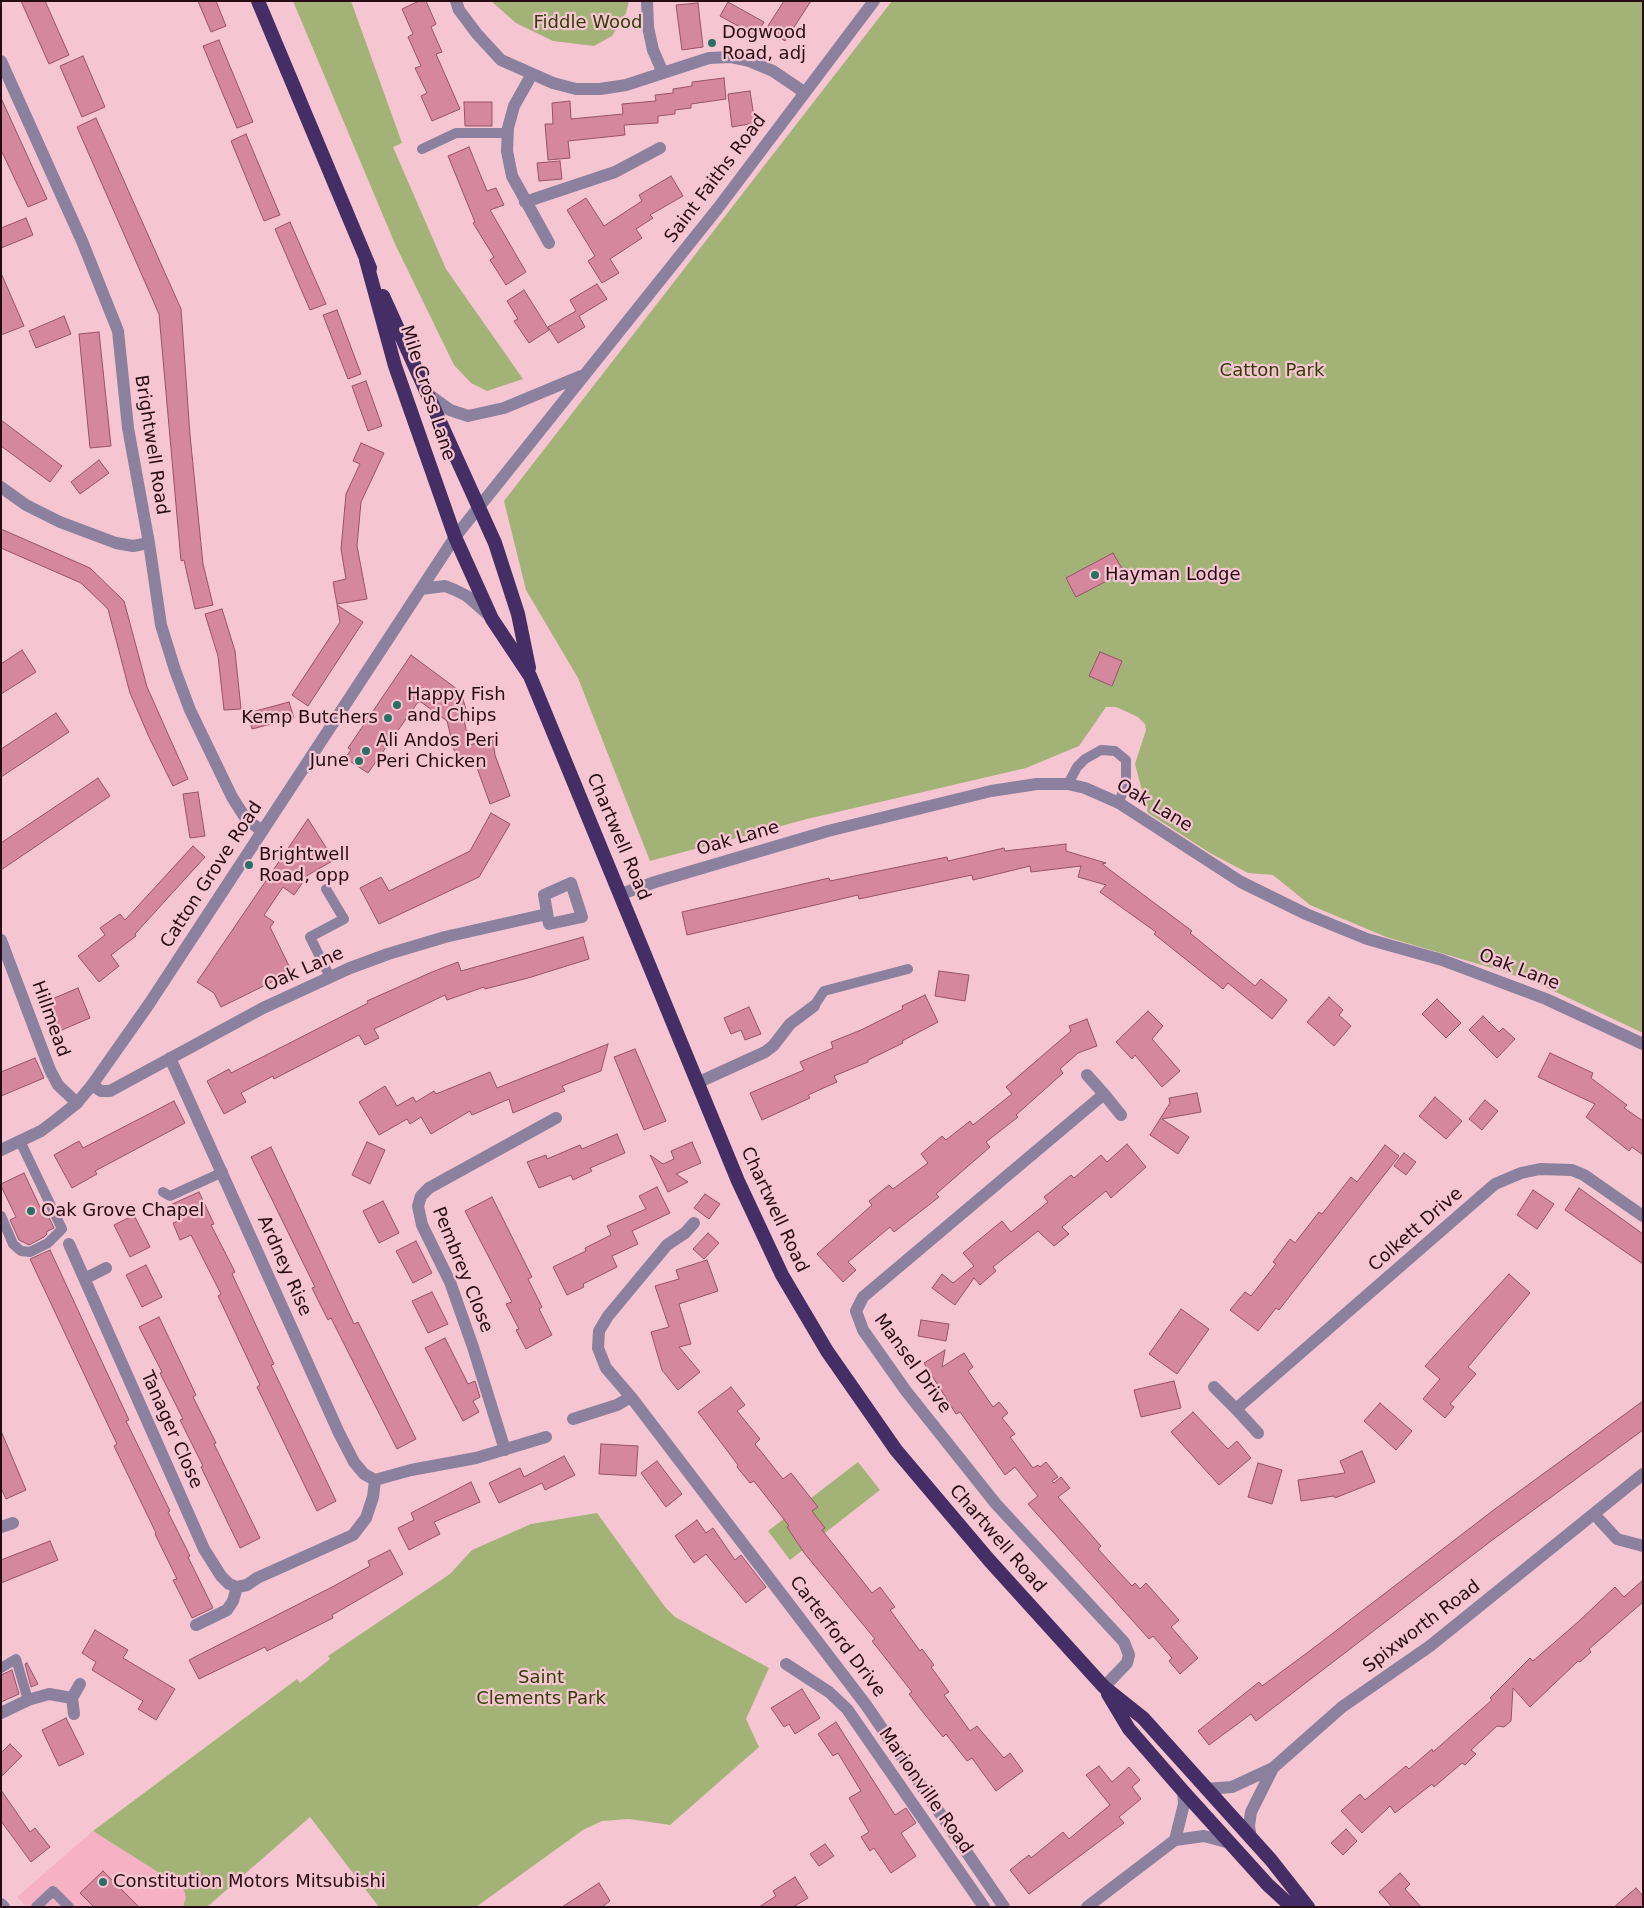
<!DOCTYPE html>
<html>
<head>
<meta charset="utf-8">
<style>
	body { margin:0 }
	#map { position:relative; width:1644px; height:1908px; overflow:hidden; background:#f6c5d2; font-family:"DejaVu Sans",sans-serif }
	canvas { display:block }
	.frame { position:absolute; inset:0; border:2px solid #260a14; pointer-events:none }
</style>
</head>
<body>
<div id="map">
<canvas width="1644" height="1908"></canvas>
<div class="frame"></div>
</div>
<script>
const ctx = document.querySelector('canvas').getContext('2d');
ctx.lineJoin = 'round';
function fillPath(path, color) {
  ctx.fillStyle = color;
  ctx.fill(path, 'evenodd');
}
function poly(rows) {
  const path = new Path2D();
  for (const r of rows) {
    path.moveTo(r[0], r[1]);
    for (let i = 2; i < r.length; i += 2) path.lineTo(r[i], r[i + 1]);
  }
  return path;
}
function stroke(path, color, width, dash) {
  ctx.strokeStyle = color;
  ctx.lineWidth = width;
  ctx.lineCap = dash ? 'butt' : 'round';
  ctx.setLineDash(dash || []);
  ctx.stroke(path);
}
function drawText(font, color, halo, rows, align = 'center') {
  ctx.font = font + ' "DejaVu Sans",sans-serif';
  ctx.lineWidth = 4.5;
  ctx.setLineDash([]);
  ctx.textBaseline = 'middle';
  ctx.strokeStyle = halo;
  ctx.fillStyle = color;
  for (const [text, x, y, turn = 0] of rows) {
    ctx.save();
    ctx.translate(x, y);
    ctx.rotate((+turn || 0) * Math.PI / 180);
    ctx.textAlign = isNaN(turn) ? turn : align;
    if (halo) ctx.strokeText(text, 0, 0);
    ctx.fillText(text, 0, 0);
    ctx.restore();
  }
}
fillPath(poly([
	[93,1831,183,1888,186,1897,183,1907,27,1907,17,1897]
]), '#f7b1c4');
fillPath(poly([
	[293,1,351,1,402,143,393,147,446,269,523,379,487,391,471,383,454,365,395,244],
	[491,1,629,1,626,13,612,36,594,46,553,41,516,23],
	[892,1,1643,1,1643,1033,1541,985,1499,970,1386,937,1310,905,1273,875,1248,873,1210,853,1148,813,1135,764,1146,730,1145,724,1138,717,1116,707,1106,707,1079,746,1026,768,807,819,650,861,578,678,526,590,504,501],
	[858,1462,880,1490,790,1560,768,1531],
	[597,1513,665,1607,675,1617,769,1668,746,1719,759,1747,670,1825,629,1819,602,1821,583,1830,476,1907,379,1907,310,1817,207,1907,183,1907,186,1897,183,1888,93,1831,297,1679,300,1683,330,1659,328,1656,450,1574,472,1550,531,1524]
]), '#a3b377');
const building = poly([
	[21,1,45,1,69,55,49,64,21,1],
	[198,1,216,1,226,26,211,32,198,1],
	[419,1,426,1,436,24,431,27,442,52,436,54,460,109,432,121,421,96,427,93,415,68,421,66,408,37,413,34,402,9,419,1],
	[784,1,811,1,785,41,766,29,784,1],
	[728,2,764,22,756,36,720,16,728,2],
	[698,3,703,47,682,50,676,5,698,3],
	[219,40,253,122,237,128,203,46,219,40],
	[83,56,105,107,82,117,60,66,83,56],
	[724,78,726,99,691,104,691,108,675,110,675,114,658,116,658,123,624,125,625,135,568,141,570,158,548,160,545,124,553,124,552,103,570,101,571,119,623,114,622,104,656,101,655,95,673,93,673,89,692,86,692,82,724,78],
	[750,91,755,123,732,127,728,94,750,91],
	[1,98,47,199,28,207,1,150,1,98],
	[464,102,492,102,492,126,465,126,464,102],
	[96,118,181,309,190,435,203,564,213,605,195,609,184,560,181,561,159,314,77,127,96,118],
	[246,134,280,215,264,221,231,141,246,134],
	[469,147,487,191,496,188,504,205,490,210,526,272,506,285,490,260,494,257,473,223,475,222,448,156,469,147],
	[560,161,562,179,539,181,537,163,560,161],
	[671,176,683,196,650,215,653,218,636,229,642,238,610,259,619,273,602,283,588,261,595,256,567,210,586,198,604,226,642,201,639,195,671,176],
	[26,218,33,235,1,248,1,228,26,218],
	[290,222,326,304,310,310,275,229,290,222],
	[1,273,24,326,1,335,1,273],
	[597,284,607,299,579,316,585,327,558,343,548,327,576,311,570,300,597,284],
	[524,290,549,330,529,343,514,321,518,319,507,301,524,290],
	[337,310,361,374,348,379,323,315,337,310],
	[64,316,71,334,36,348,29,331,64,316],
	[99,332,111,446,90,448,79,334,99,332],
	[366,381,382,426,368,431,352,386,366,381],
	[1,420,62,466,50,482,1,446,1,420],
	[361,443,384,453,361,502,357,546,367,599,337,604,333,582,346,579,341,549,346,494,360,464,353,461,361,443],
	[99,460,109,473,80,494,71,482,99,460],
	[1,529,90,568,124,601,147,687,188,779,173,786,149,737,130,693,108,609,81,583,1,548,1,529],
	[1113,553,1124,572,1076,597,1066,578,1113,553],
	[337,605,363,622,308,706,292,695,340,622,337,605],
	[222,609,235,651,241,709,224,710,218,656,205,614,222,609],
	[22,650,36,672,1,694,1,664,22,650],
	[1100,652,1122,661,1112,686,1089,676,1100,652],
	[411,655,461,692,468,717,464,719,469,745,493,739,495,755,510,796,490,804,475,762,458,766,447,721,421,702,418,702,368,773,345,758,351,750,348,748,411,655],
	[289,702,294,718,252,729,248,713,289,702],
	[56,713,69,732,1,777,1,749,56,713],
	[98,778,110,796,1,870,1,843,98,778],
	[198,792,205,836,190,838,183,794,198,792],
	[491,813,510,824,479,877,379,924,360,888,381,877,389,891,470,851,491,813],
	[308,819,334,860,308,875,294,895,283,887,264,915,274,922,270,927,292,972,221,1007,214,993,197,982,308,819],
	[1066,844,1066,851,1106,863,1102,864,1192,931,1190,933,1255,986,1261,979,1287,1000,1272,1019,1228,983,1223,989,1154,934,1156,932,1100,892,1106,885,1078,877,1081,866,1031,872,1030,866,973,880,972,875,859,899,858,895,687,935,682,912,829,878,830,881,947,857,948,861,1004,848,1005,851,1066,844],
	[193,846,205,857,135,934,136,936,111,955,119,966,99,982,78,956,105,935,100,928,120,914,125,920,193,846],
	[583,937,589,959,528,978,485,989,484,987,447,1000,445,995,374,1029,379,1038,365,1045,359,1035,274,1079,273,1076,241,1093,246,1102,224,1114,207,1081,229,1069,231,1073,368,1003,367,1001,432,972,458,962,461,971,583,937],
	[939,971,969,975,965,1001,935,996,939,971],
	[78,988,90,1018,57,1032,45,1002,78,988],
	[925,995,938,1022,902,1041,903,1043,868,1060,868,1062,834,1076,837,1082,808,1095,810,1098,762,1120,750,1093,804,1070,800,1062,833,1048,831,1042,861,1030,903,1009,902,1006,925,995],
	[1329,997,1343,1010,1339,1015,1351,1026,1334,1046,1307,1022,1329,997],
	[1437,999,1461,1023,1446,1038,1422,1014,1437,999],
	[749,1007,761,1034,745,1040,741,1030,731,1034,724,1018,749,1007],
	[1148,1011,1163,1026,1152,1039,1180,1071,1162,1087,1135,1055,1132,1059,1116,1042,1148,1011],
	[1483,1016,1499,1032,1503,1028,1515,1039,1497,1058,1469,1030,1483,1016],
	[1087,1019,1097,1046,1078,1053,1060,1069,1063,1073,1016,1115,1018,1117,986,1142,990,1147,936,1194,939,1197,894,1232,890,1227,848,1262,856,1270,843,1282,817,1254,872,1205,869,1201,889,1185,893,1189,928,1163,921,1154,942,1136,946,1140,970,1121,973,1125,1012,1094,1006,1087,1071,1031,1069,1026,1087,1019],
	[608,1044,601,1071,562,1086,565,1091,513,1113,509,1099,472,1115,470,1111,431,1134,421,1117,410,1124,407,1119,379,1135,359,1102,385,1086,397,1106,413,1097,416,1102,434,1091,436,1094,490,1072,497,1088,608,1044],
	[635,1049,666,1121,644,1130,614,1057,635,1049],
	[1550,1053,1593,1073,1591,1078,1627,1105,1624,1108,1643,1121,1643,1155,1632,1147,1629,1151,1586,1117,1595,1104,1538,1077,1550,1053],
	[35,1058,44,1078,1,1096,1,1072,35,1058],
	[1197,1093,1201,1112,1162,1119,1189,1137,1178,1154,1150,1135,1170,1103,1169,1098,1197,1093],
	[1435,1097,1462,1121,1446,1139,1419,1116,1435,1097],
	[1485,1100,1498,1111,1482,1130,1469,1119,1485,1100],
	[174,1101,185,1123,95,1171,97,1174,72,1188,54,1155,79,1141,83,1148,174,1101],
	[617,1134,625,1153,590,1168,592,1171,573,1180,571,1175,539,1188,527,1162,546,1155,547,1159,580,1145,582,1149,617,1134],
	[367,1142,385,1150,370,1184,352,1175,367,1142],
	[692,1142,701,1163,676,1174,688,1182,668,1192,650,1155,663,1164,674,1159,671,1151,692,1142],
	[1127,1144,1146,1167,1111,1198,1106,1191,1062,1227,1069,1234,1054,1246,1038,1231,993,1267,996,1271,980,1285,974,1278,955,1305,932,1288,942,1274,953,1283,974,1266,963,1253,1002,1221,1011,1232,1048,1202,1044,1197,1071,1175,1074,1178,1101,1155,1107,1162,1127,1144],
	[1385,1145,1399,1156,1279,1310,1276,1308,1258,1331,1230,1310,1245,1292,1251,1296,1276,1264,1273,1262,1290,1239,1295,1243,1319,1212,1322,1214,1351,1177,1357,1182,1385,1145],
	[271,1147,354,1324,358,1322,416,1439,397,1449,331,1318,328,1320,312,1288,315,1287,251,1157,271,1147],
	[1404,1153,1416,1162,1406,1175,1394,1166,1404,1153],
	[24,1173,40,1207,43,1205,54,1228,46,1232,47,1234,44,1237,29,1245,19,1240,10,1220,16,1217,1,1186,1,1184,24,1173],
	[657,1187,670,1213,632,1231,638,1244,612,1256,617,1267,583,1284,584,1287,567,1295,553,1267,586,1251,585,1248,611,1235,607,1226,646,1209,639,1196,657,1187],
	[1579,1188,1643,1234,1643,1264,1565,1210,1579,1188],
	[1533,1190,1554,1204,1537,1229,1517,1215,1533,1190],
	[199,1192,214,1224,211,1225,235,1272,232,1274,274,1364,271,1365,336,1501,317,1511,257,1387,260,1385,218,1296,221,1294,191,1235,180,1240,173,1223,178,1221,170,1205,199,1192],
	[705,1194,720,1204,709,1219,694,1208,705,1194],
	[492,1197,532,1277,528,1279,542,1307,539,1309,552,1335,526,1349,516,1330,519,1329,506,1304,512,1302,465,1211,492,1197],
	[383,1201,399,1233,379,1243,363,1211,383,1201],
	[134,1215,150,1247,130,1257,114,1225,134,1215],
	[708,1233,719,1243,704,1259,693,1249,708,1233],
	[416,1241,432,1273,413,1283,396,1251,416,1241],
	[50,1250,129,1420,126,1421,170,1511,168,1512,190,1556,188,1557,213,1608,192,1618,173,1580,177,1579,155,1534,156,1533,114,1446,117,1444,30,1259,50,1250],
	[707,1260,718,1291,679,1304,691,1344,679,1347,700,1372,678,1390,662,1370,651,1332,669,1327,655,1286,679,1279,676,1270,707,1260],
	[146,1265,162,1297,142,1307,126,1275,146,1265],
	[1509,1274,1530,1293,1468,1367,1476,1374,1450,1404,1454,1407,1445,1418,1423,1399,1440,1379,1425,1366,1509,1274],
	[432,1292,448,1324,428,1333,412,1301,432,1292],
	[1181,1309,1209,1329,1177,1374,1149,1354,1181,1309],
	[159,1317,196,1395,193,1397,216,1443,214,1444,260,1538,240,1548,201,1467,203,1466,180,1420,183,1419,160,1373,162,1372,139,1327,159,1317],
	[921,1320,949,1324,946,1341,918,1336,921,1320],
	[445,1338,468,1384,475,1381,480,1397,473,1401,479,1412,463,1421,425,1348,445,1338],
	[945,1350,942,1367,964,1353,973,1367,968,1371,993,1407,999,1402,1008,1413,1002,1418,1015,1434,1010,1437,1033,1468,1038,1465,1040,1467,1046,1462,1058,1477,1052,1481,1054,1483,1061,1477,1070,1488,1058,1497,1101,1546,1098,1549,1132,1586,1135,1583,1140,1589,1146,1583,1179,1620,1171,1627,1198,1658,1180,1674,1169,1661,1172,1658,1153,1636,1149,1639,1028,1504,1038,1496,1015,1467,1005,1475,960,1412,956,1414,924,1363,945,1350],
	[1174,1381,1181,1408,1141,1417,1134,1390,1174,1381],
	[731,1387,745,1405,737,1411,760,1439,755,1444,783,1479,791,1473,818,1507,812,1511,825,1528,822,1530,872,1593,880,1587,895,1607,890,1610,920,1651,922,1649,934,1665,931,1667,949,1692,944,1695,970,1731,977,1726,1004,1758,1010,1753,1023,1771,996,1791,972,1758,967,1761,946,1734,943,1737,922,1711,909,1694,912,1692,872,1641,875,1639,805,1554,787,1527,789,1526,754,1481,750,1483,737,1467,738,1465,698,1412,731,1387],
	[1643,1401,1643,1430,1491,1541,1256,1721,1251,1714,1209,1745,1198,1731,1259,1682,1262,1686,1307,1653,1495,1509,1643,1401],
	[1380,1403,1412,1431,1396,1450,1364,1421,1380,1403],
	[1193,1412,1228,1449,1237,1441,1251,1458,1219,1485,1171,1432,1193,1412],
	[1,1431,26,1490,6,1499,1,1488,1,1431],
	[601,1444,638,1446,636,1476,599,1474,601,1444],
	[1362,1451,1375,1482,1335,1498,1334,1496,1301,1501,1298,1480,1345,1473,1340,1461,1362,1451],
	[564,1456,575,1475,545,1490,542,1483,499,1503,489,1483,520,1468,524,1477,564,1456],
	[657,1461,682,1494,666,1507,641,1473,657,1461],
	[1258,1463,1282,1470,1272,1504,1248,1497,1258,1463],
	[471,1482,480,1502,434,1522,440,1534,409,1550,398,1528,414,1520,411,1513,471,1482],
	[697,1520,706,1533,713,1528,735,1560,741,1555,766,1587,746,1603,706,1554,694,1563,675,1536,697,1520],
	[50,1541,58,1560,1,1583,1,1560,50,1541],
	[390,1550,403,1574,332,1615,333,1618,267,1651,265,1647,199,1679,189,1660,334,1586,370,1566,368,1561,390,1550],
	[1643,1580,1643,1602,1589,1649,1591,1652,1580,1662,1578,1661,1530,1707,1513,1688,1511,1721,1504,1727,1497,1726,1471,1750,1476,1754,1465,1765,1462,1763,1434,1787,1432,1784,1395,1813,1390,1806,1362,1833,1341,1811,1360,1794,1365,1800,1406,1766,1409,1769,1432,1749,1433,1752,1492,1700,1490,1698,1530,1658,1533,1661,1578,1622,1615,1587,1624,1597,1643,1580],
	[95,1630,128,1650,123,1658,175,1689,156,1720,138,1709,143,1701,92,1670,96,1662,82,1653,95,1630],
	[27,1663,38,1684,31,1687,25,1664,27,1663],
	[12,1670,19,1694,1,1702,1,1675,12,1670],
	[802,1689,820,1718,795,1734,789,1724,784,1727,771,1708,802,1689],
	[66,1718,84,1754,59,1766,42,1730,66,1718],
	[836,1722,895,1815,906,1808,916,1823,901,1833,916,1856,891,1873,874,1848,870,1851,861,1837,869,1832,849,1798,861,1791,838,1753,833,1756,818,1734,836,1722],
	[10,1744,22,1756,1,1777,1,1753,10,1744],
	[1099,1766,1112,1782,1129,1767,1140,1780,1132,1787,1141,1799,1119,1817,1124,1823,1029,1894,1010,1870,1029,1855,1031,1858,1063,1832,1069,1839,1110,1805,1086,1775,1099,1766],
	[1,1790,30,1832,35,1828,50,1847,31,1862,1,1821,1,1790],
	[1346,1829,1357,1841,1343,1855,1331,1843,1346,1829],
	[825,1844,834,1856,819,1866,810,1854,825,1844],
	[103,1871,139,1907,94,1907,80,1893,103,1871],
	[1400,1873,1410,1884,1405,1889,1421,1907,1392,1907,1379,1892,1400,1873],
	[795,1877,808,1898,793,1907,759,1907,776,1896,773,1891,795,1877],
	[599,1883,610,1901,602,1907,562,1907,599,1883],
	[1636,1888,1643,1896,1643,1907,1614,1907,1636,1888]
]);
fillPath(building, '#d5879e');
stroke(building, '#975267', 1);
stroke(poly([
	[422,149,456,133,508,133],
	[1068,784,1077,767,1085,759,1101,750,1115,751,1126,760,1126,781,1119,803],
	[326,889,344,919,310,937,330,977],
	[814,1006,824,991,908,969],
	[163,1192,170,1196,223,1172],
	[1,1216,13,1244,21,1251,30,1252,48,1243,62,1229,20,1141],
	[1,1668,16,1659,28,1700],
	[36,1907,53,1891,69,1907]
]), '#8b809e', 10);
stroke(poly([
	[456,1,459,10,477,34,501,60,553,83,576,89,600,89,626,85,709,58,730,57,749,61,773,71,804,92],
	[647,1,648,27,653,50,663,73],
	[1,61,82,241,118,331,128,428,149,543,161,625,175,670,190,710,232,797,246,819,262,831],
	[532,74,514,106,508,128,507,151,512,176,549,243],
	[525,202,615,172,660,148],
	[1,487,26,505,60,522,116,543,133,546,149,543],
	[571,883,582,917,549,924,544,895,571,883],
	[621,894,655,882,828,831,991,791,1037,784,1068,784,1085,788,1119,803,1241,882,1306,914,1367,939,1442,960,1546,999,1643,1044],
	[1,940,50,1070,58,1085,77,1103],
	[170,1058,339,1433,354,1462,364,1474,375,1480],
	[1087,1075,1104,1094],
	[697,1083,765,1052,773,1046,790,1024,814,1006],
	[92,1085,101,1091,110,1091,263,1008,350,968,388,954,445,937,547,914],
	[69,1244,204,1549,221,1576,229,1584,237,1587,247,1585,257,1578,353,1535,366,1518,373,1497,375,1480],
	[86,1278,106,1268],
	[1214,1387,1236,1409],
	[631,1397,606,1368,598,1348,599,1331,608,1316,667,1245,685,1233,694,1223],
	[573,1419,617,1405,631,1397,866,1705,1004,1907],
	[1258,1433,1236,1409,1495,1184,1521,1173,1540,1169,1572,1170,1584,1175,1643,1216],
	[505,1450,473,1347,450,1282,422,1225,418,1206,421,1196,429,1188,556,1118],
	[375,1480,411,1470,476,1458,546,1437],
	[1594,1514,1617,1539,1643,1546],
	[1,1527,13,1523],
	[196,1625,227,1610,233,1601,237,1587],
	[786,1664,829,1692,847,1709,984,1907],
	[1104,1687,1127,1663,1129,1655,1124,1642,996,1504,906,1391,863,1330,856,1311,863,1297,1104,1094,1121,1115],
	[72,1698,74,1714],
	[1,1713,28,1700,49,1694,72,1698,80,1684],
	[1175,1840,1184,1804,1183,1791],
	[1087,1907,1175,1840,1204,1836,1230,1843]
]), '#8b809e', 12);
stroke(poly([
	[429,395,450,410,468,416,504,408,581,376],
	[421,589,445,586,455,590,467,596,491,617],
	[1,1150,41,1131,57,1119,77,1103,92,1085,149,1004,455,537,718,208,874,1],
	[1206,1789,1232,1787,1273,1768,1342,1707,1430,1646,1643,1474],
	[1251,1839,1249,1826,1251,1812,1273,1768],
	[1,1904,4,1907]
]), '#8b809e', 12);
stroke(poly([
	[258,1,370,268],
	[366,260,395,366,455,537,492,619,530,676,738,1181,782,1275,827,1351,896,1450,989,1560,1104,1687,1143,1718,1271,1860,1308,1907],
	[383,296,495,543,518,614,529,668],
	[1108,1694,1129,1729,1183,1791,1268,1885,1292,1907]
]), '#452e65', 14);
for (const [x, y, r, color] of [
	[712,43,5,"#2a6f64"],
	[1095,575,5,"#2a6f64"],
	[397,705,5,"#2a6f64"],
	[388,718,5,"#2a6f64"],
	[366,751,5,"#2a6f64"],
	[359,761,5,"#2a6f64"],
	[249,865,5,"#2a6f64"],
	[31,1211,5,"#2a6f64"],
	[103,1882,5,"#2a6f64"]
]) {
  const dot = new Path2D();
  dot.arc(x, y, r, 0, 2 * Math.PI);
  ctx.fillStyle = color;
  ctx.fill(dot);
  stroke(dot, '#f6c5d2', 2);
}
drawText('18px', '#323e04', '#f6c5d2', [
	["Fiddle Wood",588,23],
	["Catton Park",1272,371],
	["Saint",541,1678],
	["Clements Park",541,1699]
]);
drawText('18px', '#260a14', '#f6c5d2', [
	["Dogwood",722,33],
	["Road, adj",722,54],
	["Hayman Lodge",1105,575],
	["Happy Fish",407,695],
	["and Chips",407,716],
	["Kemp Butchers",378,718,"right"],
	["Ali Andos Peri",376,741],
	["Peri Chicken",376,762],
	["June",349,761,"right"],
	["Brightwell",259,855],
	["Road, opp",259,876],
	["Oak Grove Chapel",41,1211],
	["Constitution Motors Mitsubishi",113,1882]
], 'left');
drawText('18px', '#260a14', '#f6c5d2', [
	["Saint Faiths Road",716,179,-53],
	["Mile Cross Lane",427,393,72],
	["Brightwell Road",151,445,81],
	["Oak Lane",1154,806,31],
	["Chartwell Road",618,837,67],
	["Oak Lane",738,839,-16],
	["Catton Grove Road",212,875,-57],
	["Oak Lane",304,970,-24],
	["Oak Lane",1519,970,21],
	["Hillmead",50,1019,70],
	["Chartwell Road",774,1210,65],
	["Colkett Drive",1416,1230,-41],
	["Ardney Rise",284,1266,66],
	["Pembrey Close",462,1270,68],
	["Mansel Drive",912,1364,54],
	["Tanager Close",171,1430,66],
	["Chartwell Road",997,1539,49],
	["Spixworth Road",1422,1627,-37],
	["Carterford Drive",837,1637,53],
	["Marionville Road",925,1791,55]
]);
</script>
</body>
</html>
